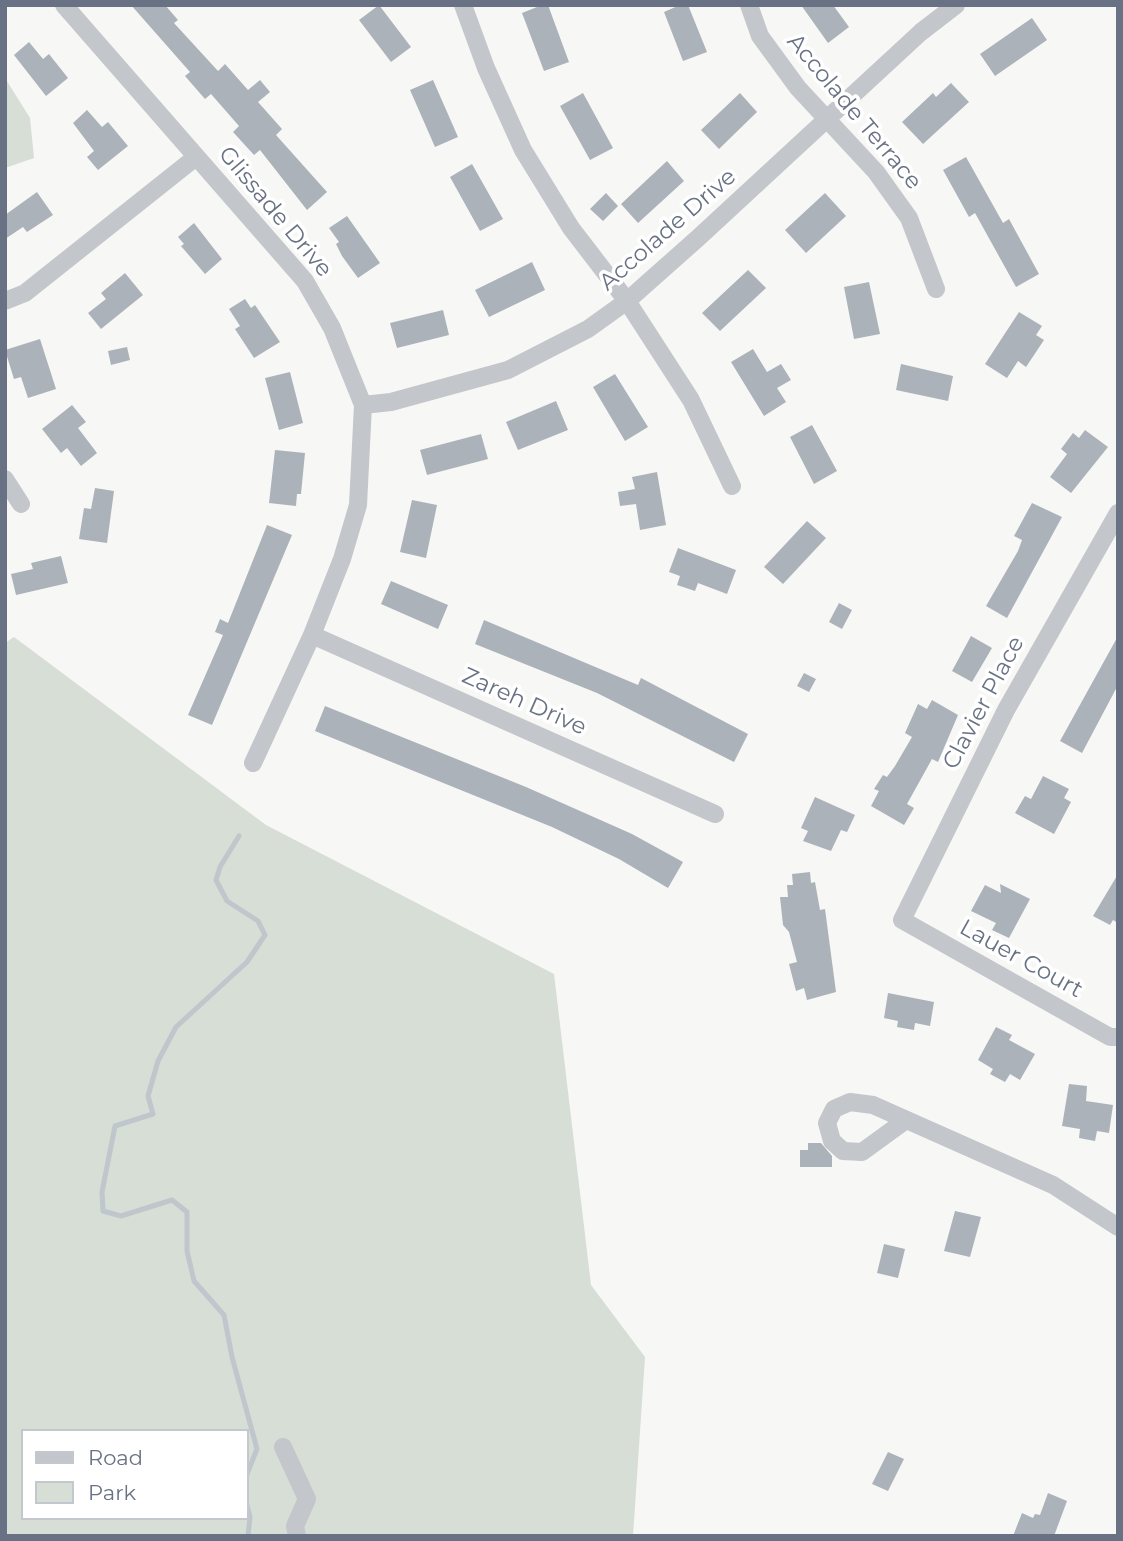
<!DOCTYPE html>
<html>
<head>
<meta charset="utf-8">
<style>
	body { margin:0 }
	#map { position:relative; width:1123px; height:1541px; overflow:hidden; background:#f7f7f5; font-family:Montserrat,sans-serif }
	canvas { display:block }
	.frame { position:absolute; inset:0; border:7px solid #687284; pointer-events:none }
	.legend { position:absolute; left:21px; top:1429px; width:228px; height:91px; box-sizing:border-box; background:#fff; border:2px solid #c3c7ce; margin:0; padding:9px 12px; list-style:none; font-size:21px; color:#687284 }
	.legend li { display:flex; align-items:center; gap:14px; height:35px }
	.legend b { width:35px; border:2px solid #c3c7ce }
</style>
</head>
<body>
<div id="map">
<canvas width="1123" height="1541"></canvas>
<div class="frame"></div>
<ul class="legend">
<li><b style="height:9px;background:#c3c6ca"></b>Road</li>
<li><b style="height:19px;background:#d7ded6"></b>Park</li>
</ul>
</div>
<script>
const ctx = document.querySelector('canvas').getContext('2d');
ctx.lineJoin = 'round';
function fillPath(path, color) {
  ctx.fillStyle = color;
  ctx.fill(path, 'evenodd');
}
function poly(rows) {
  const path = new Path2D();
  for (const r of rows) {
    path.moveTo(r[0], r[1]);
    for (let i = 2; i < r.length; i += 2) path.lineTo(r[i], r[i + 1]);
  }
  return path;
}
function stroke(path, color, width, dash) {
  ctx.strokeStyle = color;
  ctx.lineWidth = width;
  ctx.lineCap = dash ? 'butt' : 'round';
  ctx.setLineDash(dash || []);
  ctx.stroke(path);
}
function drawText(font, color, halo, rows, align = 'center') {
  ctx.font = font + ' Montserrat,sans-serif';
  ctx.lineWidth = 7;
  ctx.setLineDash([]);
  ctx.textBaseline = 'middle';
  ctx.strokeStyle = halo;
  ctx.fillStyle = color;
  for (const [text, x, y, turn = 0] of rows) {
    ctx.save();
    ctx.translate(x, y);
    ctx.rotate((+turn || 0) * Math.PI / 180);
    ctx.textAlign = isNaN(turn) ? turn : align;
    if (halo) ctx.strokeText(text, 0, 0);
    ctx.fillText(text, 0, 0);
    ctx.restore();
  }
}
fillPath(poly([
	[5,78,30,118,34,158,5,168],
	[14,637,266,825,554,974,591,1285,645,1357,633,1536,5,1536,5,643],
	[23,1431,247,1431,247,1518,23,1518]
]), '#d7ded6');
stroke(poly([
	[239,836,220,867,216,880,227,901,258,921,265,935,247,962,176,1027,158,1061,148,1096,153,1114,115,1126,102,1192,103,1211,121,1216,172,1200,187,1212,187,1251,194,1281,224,1315,232,1357,257,1449,247,1474],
	[247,1505,250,1517,248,1536]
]), '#bfc6cc', 5);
fillPath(poly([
	[131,5,165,5,178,20,174,23,218,71,225,64,248,90,260,80,270,92,258,102,282,129,276,135,327,192,307,210,260,150,254,155,233,132,239,126,211,94,205,99,185,76,190,72],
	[379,5,411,47,391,62,359,20],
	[542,5,548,5,569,62,544,71,522,13],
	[680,5,688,5,707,52,683,61,664,12],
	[801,5,833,5,849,27,828,43],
	[1032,18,1047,40,995,76,980,54],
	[29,42,43,59,49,54,68,78,46,96,14,55],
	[433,80,458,137,435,147,410,90],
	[951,83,969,102,923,144,902,122,933,93,936,97],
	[583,93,613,148,590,160,560,106],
	[740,93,757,112,719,149,701,130],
	[87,110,102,127,108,122,128,146,98,170,87,157,94,151,73,123],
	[966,157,1003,223,1009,219,1039,274,1016,287,975,213,969,217,943,170],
	[667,161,684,181,638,223,621,204],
	[472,164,503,219,480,231,450,177],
	[37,192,53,215,27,232,23,227,5,239,5,215],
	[606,193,618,206,603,221,590,209],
	[825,193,846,216,806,253,785,230],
	[347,216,380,263,358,278,342,256,336,244,339,242,329,228],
	[194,223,222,259,205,274,181,246,184,244,178,237],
	[532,262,545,290,489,317,475,290],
	[748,270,766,288,720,331,702,313],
	[125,273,143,295,101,329,88,313,106,299,101,293],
	[869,282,880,334,854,339,844,287],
	[245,299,251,308,255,305,280,342,254,358,235,329,240,326,229,309],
	[443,310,449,335,397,348,390,323],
	[1019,312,1042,326,1036,335,1044,340,1026,367,1018,361,1007,378,985,364],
	[40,339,56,389,28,398,21,377,14,379,5,350],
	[127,347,130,360,111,365,108,351],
	[753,349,767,372,781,364,791,380,777,388,786,402,764,416,731,362],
	[901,364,953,376,948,401,896,390],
	[290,372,303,423,279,430,265,378],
	[615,374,648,427,625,441,593,387],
	[556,401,568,430,518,450,506,422],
	[72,405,86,422,78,428,97,453,81,466,67,448,61,453,42,429],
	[812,425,837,471,814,484,790,437],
	[1085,430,1108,447,1071,493,1050,477,1067,454,1061,449,1073,433,1079,438],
	[481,434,488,459,427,475,420,450],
	[275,450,305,453,301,494,297,494,296,506,269,503],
	[657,472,666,525,640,530,636,504,620,506,618,492,635,489,632,477],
	[95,488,114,491,107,543,79,539,84,508,91,509],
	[412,500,437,505,426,558,400,552],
	[1032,503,1062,517,1007,618,986,606,1018,551,1022,540,1014,536],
	[807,521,826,538,783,584,764,567],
	[267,525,292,535,212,725,188,715,223,635,215,632,220,619,228,623],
	[678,548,736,570,727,594,698,583,695,591,677,585,680,576,669,572],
	[61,556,68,583,16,595,11,574,33,569,31,563],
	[391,581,448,605,438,629,381,604],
	[839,603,852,610,842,629,829,622],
	[484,620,638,685,641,678,748,734,734,762,597,693,475,644],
	[971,636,992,648,972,682,952,671],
	[1118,636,1118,685,1082,753,1060,741],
	[804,673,816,679,809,692,797,686],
	[932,700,958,715,938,762,932,759,907,804,914,808,904,825,871,806,879,791,874,789,883,775,887,777,895,766,912,737,905,733,918,704,927,709],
	[325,706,526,787,632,834,683,862,668,888,619,859,552,827,315,731],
	[1043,776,1069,789,1064,798,1071,802,1054,834,1015,813,1025,796,1031,799],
	[815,797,855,815,847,832,841,830,831,851,803,841,808,831,801,828],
	[810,872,811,883,815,882,820,910,825,909,836,992,807,1000,804,988,796,991,789,964,797,962,789,932,783,925,780,897,788,897,787,885,793,885,792,874],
	[1118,874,1118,923,1113,920,1110,925,1093,916],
	[1000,884,1030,899,1009,938,992,930,996,923,971,911,985,885,1001,893],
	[888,993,934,1002,930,1026,915,1023,914,1030,897,1027,898,1021,884,1018],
	[996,1027,1012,1035,1009,1040,1035,1054,1020,1080,1010,1074,1005,1082,990,1074,993,1069,978,1060],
	[1069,1084,1087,1086,1086,1101,1113,1105,1109,1133,1097,1131,1095,1141,1079,1138,1080,1129,1062,1126],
	[808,1143,821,1143,832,1156,832,1167,800,1167,800,1150,808,1150],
	[955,1211,981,1217,970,1257,944,1251],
	[884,1244,905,1249,898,1278,877,1273],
	[888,1452,904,1459,888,1491,872,1484],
	[1048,1493,1067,1501,1054,1536,1013,1536,1022,1513,1033,1518,1035,1514,1040,1515]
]), '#acb2b9');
stroke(poly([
	[64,5,305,281,332,328,363,405,358,505,342,559,312,635,253,763],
	[463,5,486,68,523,150,571,228,627,301,691,400,732,486],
	[749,5,760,36,798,88,876,172,909,218,936,289],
	[5,301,25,293,196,157],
	[363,405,391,402,508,370,588,329,627,301,698,238,921,32,956,5],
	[5,479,21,504],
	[1118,513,1006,710,902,920,1110,1037,1118,1037],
	[312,635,715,814],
	[906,1120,862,1152,843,1151,832,1141,827,1123,834,1109,850,1102,873,1105,1053,1185,1118,1227],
	[283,1447,307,1499,295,1526,297,1536]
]), '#c3c6ca', 18);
drawText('23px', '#687284', '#fff', [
	["Accolade Terrace",854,112,50],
	["Glissade Drive",275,212,50],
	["Accolade Drive",668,230,-41],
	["Zareh Drive",524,702,24],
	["Clavier Place",984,703,-62],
	["Lauer Court",1021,959,29]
]);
</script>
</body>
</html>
